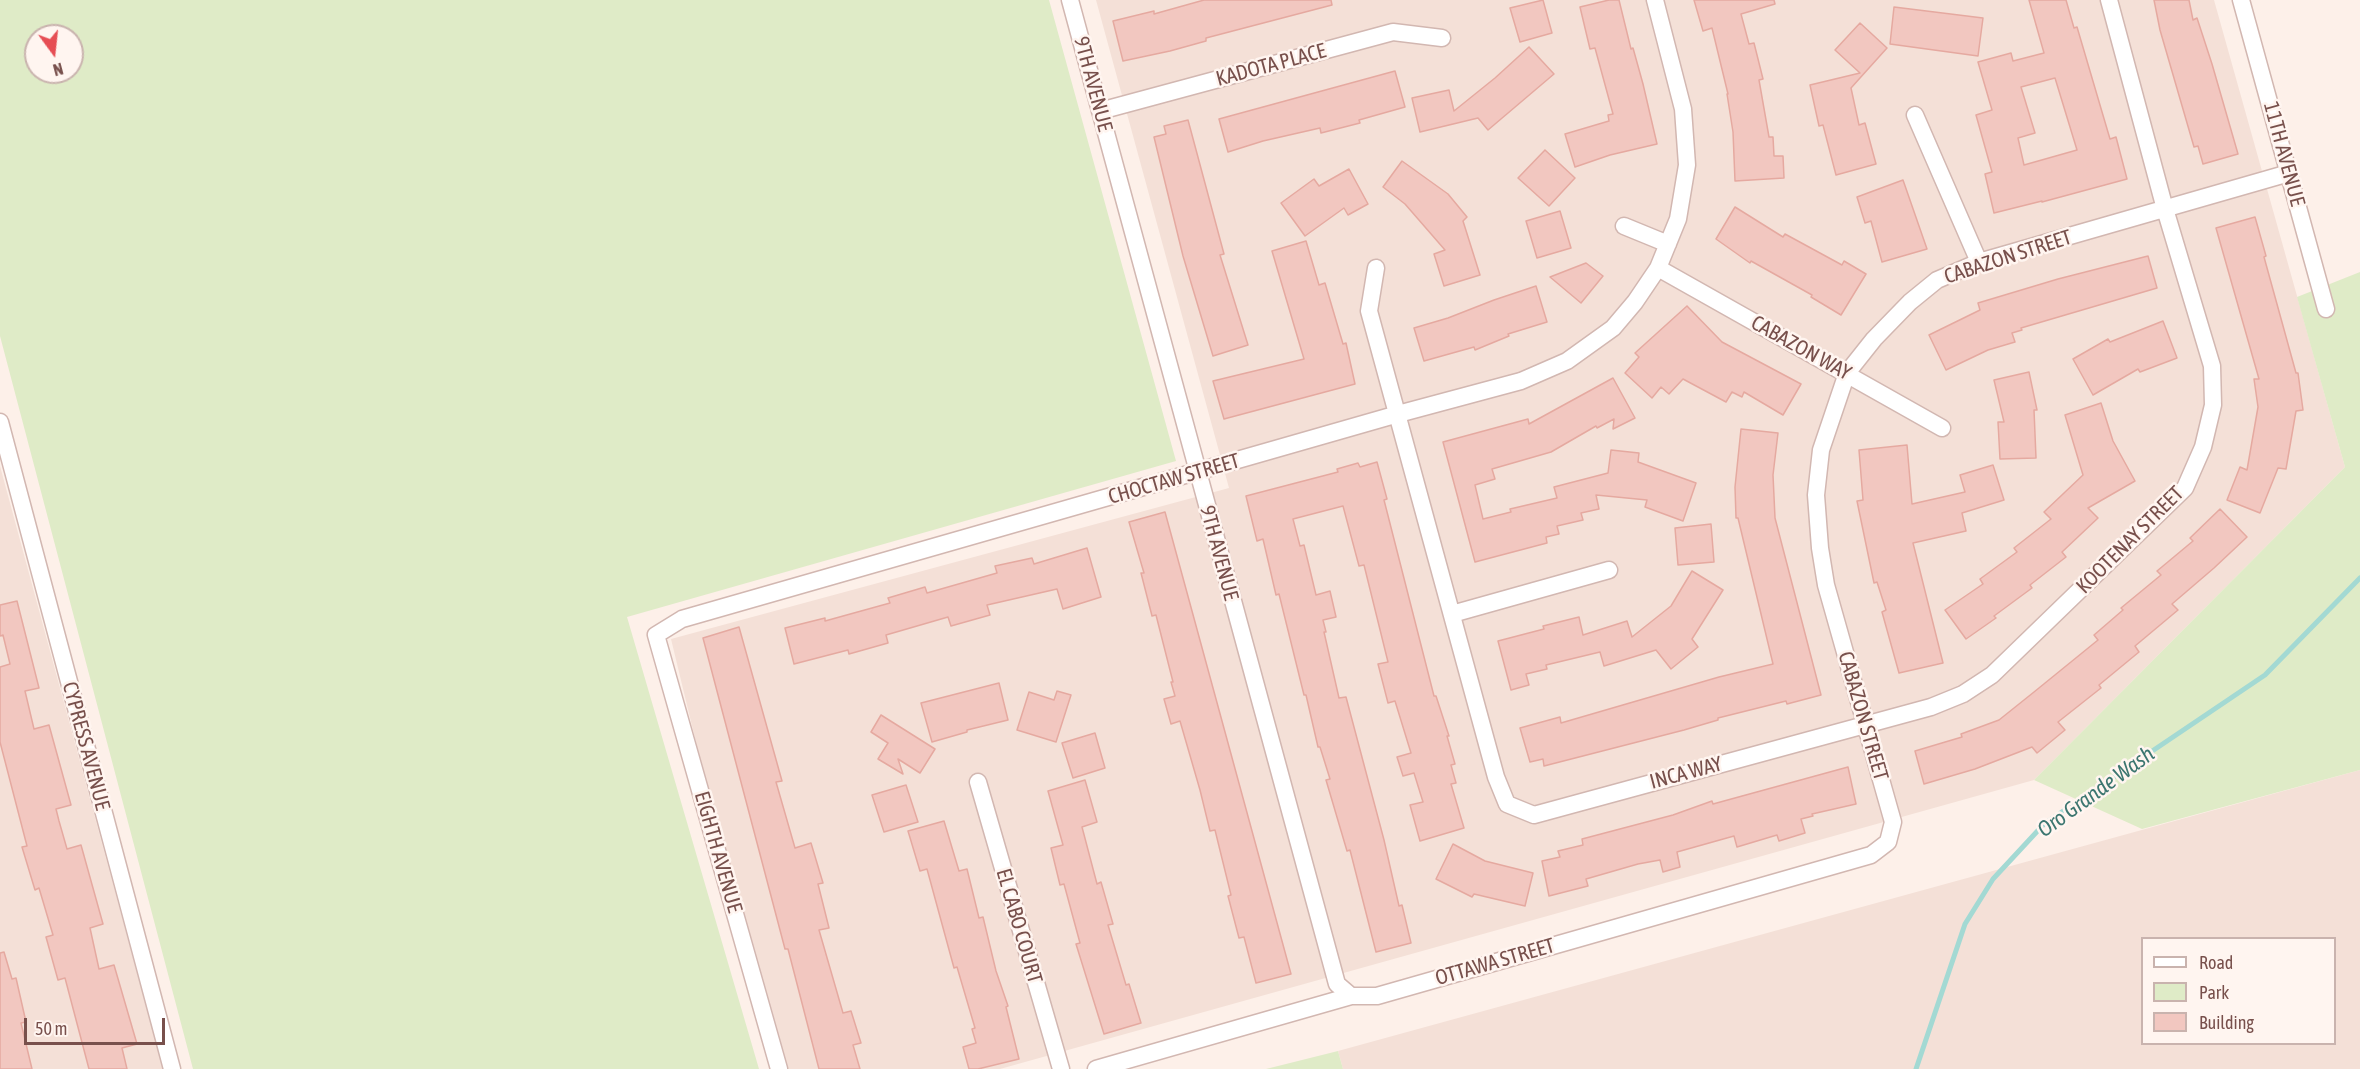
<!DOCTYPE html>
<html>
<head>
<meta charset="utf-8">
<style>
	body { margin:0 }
	#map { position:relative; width:2360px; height:1069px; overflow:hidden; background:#fdf0e9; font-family:"Asap Condensed",sans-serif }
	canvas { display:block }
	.legend { position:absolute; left:2141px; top:937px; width:195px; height:108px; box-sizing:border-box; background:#fff5f0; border:2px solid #c9b3ae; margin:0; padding:8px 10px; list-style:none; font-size:18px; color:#78504c }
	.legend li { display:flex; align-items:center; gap:12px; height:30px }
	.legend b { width:30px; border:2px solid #c9b3ae }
	.north { position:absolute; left:24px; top:24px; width:60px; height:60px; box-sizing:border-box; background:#fff5f0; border:2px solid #c9b3ae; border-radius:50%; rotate:165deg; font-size:16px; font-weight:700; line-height:24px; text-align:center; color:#78504c }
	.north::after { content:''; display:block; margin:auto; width:21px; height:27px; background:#e64e54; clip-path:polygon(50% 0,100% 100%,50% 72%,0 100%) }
	.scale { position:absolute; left:24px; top:1018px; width:141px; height:27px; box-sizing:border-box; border:3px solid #78504c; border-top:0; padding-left:8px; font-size:18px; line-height:21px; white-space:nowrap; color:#78504c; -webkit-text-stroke:4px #fff5f0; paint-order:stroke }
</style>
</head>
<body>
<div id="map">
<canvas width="2360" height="1069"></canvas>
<ul class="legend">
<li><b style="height:8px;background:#fff"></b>Road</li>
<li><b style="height:16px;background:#dfebc7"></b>Park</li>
<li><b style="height:16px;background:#f2c7c0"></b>Building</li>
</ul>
<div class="north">N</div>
<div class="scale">50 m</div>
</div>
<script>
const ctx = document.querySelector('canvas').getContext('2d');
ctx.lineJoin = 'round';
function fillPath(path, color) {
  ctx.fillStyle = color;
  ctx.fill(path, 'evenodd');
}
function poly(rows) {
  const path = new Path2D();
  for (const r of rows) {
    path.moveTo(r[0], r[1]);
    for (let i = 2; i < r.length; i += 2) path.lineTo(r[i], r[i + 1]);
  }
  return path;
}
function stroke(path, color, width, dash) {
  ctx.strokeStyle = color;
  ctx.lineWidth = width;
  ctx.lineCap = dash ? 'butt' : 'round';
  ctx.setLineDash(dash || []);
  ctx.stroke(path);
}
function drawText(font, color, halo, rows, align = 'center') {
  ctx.font = font + ' "Asap Condensed",sans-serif';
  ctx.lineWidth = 5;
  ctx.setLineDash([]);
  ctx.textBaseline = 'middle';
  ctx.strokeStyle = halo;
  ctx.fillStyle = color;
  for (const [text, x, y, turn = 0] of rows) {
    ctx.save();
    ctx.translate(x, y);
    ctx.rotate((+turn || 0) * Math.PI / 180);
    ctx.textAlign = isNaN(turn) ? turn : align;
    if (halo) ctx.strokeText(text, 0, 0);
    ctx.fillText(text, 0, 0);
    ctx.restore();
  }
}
fillPath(poly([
	[1096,0,2214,0,2345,467,2034,780,1000,1069,775,1069,671,639,1229,488],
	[0,466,163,1069,0,1069],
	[2360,770,2360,1069,1343,1069,1338,1051],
	[2142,938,2334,938,2334,1044,2142,1044]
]), '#f4e0d7');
fillPath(poly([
	[0,0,1049,0,1176,461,627,617,759,1069,193,1069,0,336],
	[36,36,72,36,72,72,36,72],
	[2360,272,2360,770,2142,829,2034,780,2345,467,2297,297],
	[1338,1051,1343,1069,1266,1069]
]), '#dfebc7');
stroke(poly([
	[1916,1069,1965,924,1993,879,2044,824,2265,675,2360,578]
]), '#a3d9d3', 5);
const building = poly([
	[1204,0,1331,0,1332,5,1206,38,1206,41,1170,51,1123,61,1113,21,1154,11,1154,14,1204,0],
	[1543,0,1552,33,1520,42,1510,8,1543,0],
	[1609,0,1619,0,1631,49,1633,48,1643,84,1657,144,1610,155,1575,167,1565,134,1609,121,1608,115,1613,114,1595,48,1590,49,1580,7,1609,0],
	[1694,0,1774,0,1775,4,1741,14,1749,44,1754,43,1763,79,1759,80,1769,137,1773,137,1774,156,1783,156,1784,178,1735,181,1733,132,1727,94,1728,94,1712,28,1703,31,1694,0],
	[2029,0,2066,0,2074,28,2077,27,2110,139,2116,137,2127,179,2042,202,2042,201,1994,213,1985,174,1992,172,1976,115,1992,110,1978,62,2011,53,2013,61,2044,53,2029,0],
	[2055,78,2077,150,2024,165,2018,138,2035,133,2021,87,2055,78],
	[2154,0,2189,0,2193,20,2197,18,2212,64,2238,154,2203,164,2198,146,2194,147,2160,30,2154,0],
	[1894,7,1983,18,1978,56,1890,44,1894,7],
	[1860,23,1887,48,1851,88,1859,125,1865,123,1876,164,1836,175,1823,125,1819,126,1810,85,1860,73,1835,50,1860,23],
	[1529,47,1554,74,1488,130,1478,118,1420,132,1412,98,1449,90,1454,111,1495,78,1529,47],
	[1395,71,1405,107,1359,120,1360,123,1321,133,1320,128,1263,141,1228,152,1219,119,1395,71],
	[1188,120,1224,254,1220,255,1248,345,1213,356,1183,256,1154,137,1166,134,1164,126,1188,120],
	[1545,150,1575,178,1549,206,1518,178,1545,150],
	[1402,161,1448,194,1467,217,1463,221,1480,275,1444,286,1434,254,1445,250,1405,204,1383,187,1402,161],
	[1349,169,1368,204,1348,215,1344,208,1305,236,1281,203,1314,179,1319,186,1349,169],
	[1903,180,1927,249,1882,262,1871,221,1865,223,1857,197,1903,180],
	[1735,207,1783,237,1785,234,1842,265,1844,261,1866,274,1841,315,1811,297,1812,295,1751,261,1750,263,1716,239,1735,207],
	[1560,211,1571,248,1537,258,1526,221,1560,211],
	[2255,217,2266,256,2264,257,2296,373,2298,373,2303,410,2296,411,2286,469,2278,468,2260,513,2227,500,2240,467,2247,470,2258,407,2254,379,2259,379,2216,228,2255,217],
	[1306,241,1319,285,1325,283,1343,344,1346,343,1355,384,1224,419,1213,381,1304,359,1272,251,1306,241],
	[2148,256,2157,288,2021,328,2022,330,2012,333,2015,342,1988,350,1946,370,1929,335,1980,310,1978,303,2058,279,2148,256],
	[1586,263,1603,276,1581,303,1550,277,1586,263],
	[1536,286,1547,322,1508,334,1509,336,1475,350,1474,347,1424,361,1414,328,1448,318,1494,300,1536,286],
	[1687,306,1722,342,1801,384,1783,415,1744,392,1742,397,1732,392,1726,402,1683,379,1669,394,1661,387,1652,398,1625,373,1639,357,1635,353,1687,306],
	[2163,321,2177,358,2140,372,2138,369,2093,395,2073,359,2108,339,2110,342,2163,321],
	[2029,372,2037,410,2034,410,2036,458,2000,459,1998,422,2004,422,1994,380,2029,372],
	[1613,378,1635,418,1613,429,1614,419,1597,428,1596,426,1551,452,1492,469,1495,479,1475,485,1483,519,1511,512,1510,509,1557,498,1554,487,1608,473,1611,450,1639,453,1638,462,1696,483,1683,521,1645,507,1647,500,1596,495,1599,509,1581,513,1583,520,1557,526,1559,534,1546,537,1547,543,1475,562,1443,442,1528,419,1529,424,1613,378],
	[2101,403,2113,441,2135,481,2088,508,2098,518,2062,552,2066,557,2030,585,2032,588,1994,616,1996,618,1966,639,1945,610,1983,584,1980,579,2017,552,2014,548,2051,519,2044,512,2083,475,2065,415,2101,403],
	[1741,429,1778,433,1773,475,1775,518,1821,695,1787,704,1786,701,1718,718,1718,720,1684,730,1544,766,1543,759,1530,762,1520,728,1560,717,1561,723,1719,677,1773,664,1738,518,1736,518,1735,487,1741,429],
	[1907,445,1912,504,1965,492,1960,475,1993,465,2004,500,1962,513,1966,531,1913,543,1943,663,1899,673,1882,612,1886,610,1877,582,1874,583,1857,501,1863,500,1859,450,1907,445],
	[1377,462,1387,499,1384,500,1434,696,1436,696,1449,736,1447,736,1455,764,1451,765,1456,783,1451,784,1464,828,1420,841,1410,805,1423,802,1414,773,1403,776,1397,757,1411,753,1395,701,1388,703,1378,664,1388,662,1364,565,1359,566,1343,506,1293,519,1300,546,1304,545,1316,595,1330,591,1336,617,1323,620,1326,632,1324,632,1339,698,1346,697,1384,840,1399,906,1402,905,1411,943,1376,952,1350,850,1347,851,1326,780,1330,779,1320,747,1318,747,1306,695,1304,695,1279,594,1276,595,1263,539,1257,541,1246,496,1338,472,1337,469,1358,463,1360,467,1377,462],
	[2220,509,2247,537,2214,568,2172,604,2178,610,2135,646,2139,652,2099,685,2101,688,2058,722,2065,730,2037,753,2032,747,1975,769,1924,784,1915,751,1962,737,1961,734,1999,720,2034,692,2098,640,2094,635,2123,610,2121,608,2161,575,2157,571,2193,541,2190,538,2220,509],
	[1165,512,1291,974,1256,983,1244,937,1239,938,1228,896,1231,895,1215,830,1210,831,1200,790,1180,721,1171,724,1164,699,1175,696,1171,682,1173,682,1156,615,1152,616,1141,573,1144,573,1129,522,1165,512],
	[1711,524,1714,562,1678,565,1675,528,1711,524],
	[1087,548,1101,597,1063,609,1057,589,987,605,990,615,951,626,948,617,886,635,888,643,849,654,848,650,794,664,785,628,825,618,825,621,890,603,888,598,925,587,927,593,997,573,995,566,1032,558,1034,564,1087,548],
	[1692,571,1723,590,1692,639,1698,647,1671,669,1656,650,1604,666,1600,652,1546,665,1547,669,1526,674,1529,685,1511,690,1498,641,1544,629,1543,626,1579,617,1583,635,1627,621,1632,637,1671,606,1692,571],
	[17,601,39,688,25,691,34,729,49,725,71,805,56,809,59,821,67,849,81,845,103,924,90,928,99,969,114,965,137,1044,122,1048,127,1069,89,1069,65,978,58,980,46,937,53,935,39,888,35,890,22,847,27,846,0,742,0,667,10,664,3,635,0,636,0,605,17,601],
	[739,627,782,781,776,782,795,848,811,843,823,883,818,884,829,928,819,930,843,1013,851,1011,861,1043,853,1045,860,1069,819,1069,788,949,785,949,703,638,739,627],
	[999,683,1008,720,967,730,967,732,932,742,921,703,999,683],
	[1057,691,1071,695,1056,742,1017,730,1029,692,1054,700,1057,691],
	[881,715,935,749,920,773,898,759,903,774,878,759,888,743,871,732,881,715],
	[1095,733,1105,768,1073,778,1062,743,1095,733],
	[1848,767,1856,804,1812,814,1813,816,1801,819,1805,833,1779,841,1777,835,1737,847,1734,836,1677,852,1680,867,1663,872,1660,860,1638,864,1586,879,1588,886,1549,896,1542,861,1560,857,1558,851,1583,845,1582,839,1673,815,1712,801,1713,804,1848,767],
	[1085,780,1097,822,1082,827,1097,884,1101,882,1113,924,1108,925,1126,985,1129,984,1141,1023,1104,1034,1076,944,1080,943,1064,884,1060,885,1051,848,1063,845,1048,791,1085,780],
	[906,785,918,822,884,832,872,795,906,785],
	[944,821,959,871,967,869,979,918,983,917,996,971,1008,1006,1006,1007,1019,1059,978,1069,969,1069,963,1047,976,1043,972,1029,975,1028,957,967,954,968,927,869,920,871,908,831,944,821],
	[1453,844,1485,861,1533,873,1525,906,1474,894,1472,897,1436,879,1453,844],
	[4,952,12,979,16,978,26,1022,21,1023,32,1069,0,1069,0,953,4,952]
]);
fillPath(building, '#f2c7c0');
stroke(building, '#e5a9a0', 1.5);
const minor = poly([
	[1070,0,1337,984,1351,996],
	[2241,0,2326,309],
	[1100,111,1393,32,1442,38],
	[1915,115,1979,262],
	[1624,226,1668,244],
	[1376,268,1369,311,1496,777,1507,804,1534,815,1931,707,1963,694,1992,675,2185,488,2203,447,2213,405,2212,366,2165,209,2109,0],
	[1658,268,1942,428],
	[0,422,172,1069],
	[1452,614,1609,570],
	[978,782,1061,1069],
	[779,1069,656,635,682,619,1398,414,1521,381,1567,361,1613,328,1635,302,1658,268,1678,219,1687,165,1683,109,1655,0],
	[1096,1069,1351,996,1377,996,1871,855,1888,842,1893,822,1826,585,1820,548,1816,495,1821,450,1847,373,1874,339,1910,302,1937,280,1979,262,2289,173]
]);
stroke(minor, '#d2b7b1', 19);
stroke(minor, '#fff', 16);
drawText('21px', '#78504c', '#fff5f0', [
	["KADOTA PLACE",1271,65,-15],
	["9TH AVENUE",1093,84,75],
	["11TH AVENUE",2284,154,75],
	["CABAZON STREET",2008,257,-18],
	["CABAZON WAY",1801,348,29],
	["CHOCTAW STREET",1174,479,-16],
	["KOOTENAY STREET",2130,540,-45],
	["9TH AVENUE",1219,553,75],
	["CABAZON STREET",1863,716,74],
	["CYPRESS AVENUE",86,746,75],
	["INCA WAY",1686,773,-15],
	["EIGHTH AVENUE",718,852,74],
	["EL CABO COURT",1019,926,74],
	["OTTAWA STREET",1495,962,-16]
]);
drawText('italic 22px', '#3c7670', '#fff5f0', [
	["Oro Grande Wash",2096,792,-36]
]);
</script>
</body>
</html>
